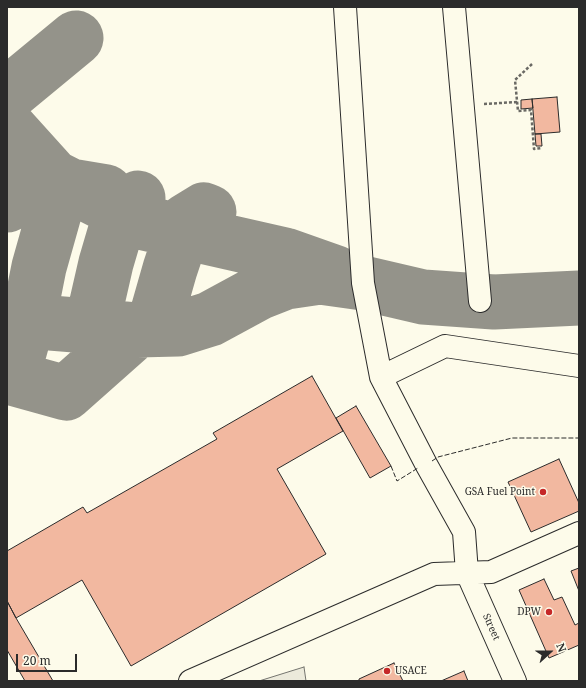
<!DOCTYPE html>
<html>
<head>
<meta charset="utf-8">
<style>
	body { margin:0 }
	#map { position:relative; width:586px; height:688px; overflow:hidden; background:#fdfbea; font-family:"Noto Serif",serif }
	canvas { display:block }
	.frame { position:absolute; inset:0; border:8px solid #2b2b2b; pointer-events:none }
	.north { position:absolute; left:530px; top:632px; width:40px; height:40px; -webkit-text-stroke:3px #fdfbea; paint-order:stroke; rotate:69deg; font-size:11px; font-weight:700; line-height:16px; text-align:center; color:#2b2b2b }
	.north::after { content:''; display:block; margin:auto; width:14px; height:18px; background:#2b2b2b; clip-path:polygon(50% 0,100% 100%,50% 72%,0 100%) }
	.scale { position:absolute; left:16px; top:654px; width:61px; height:18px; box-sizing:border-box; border:2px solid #2b2b2b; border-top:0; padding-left:5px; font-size:12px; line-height:14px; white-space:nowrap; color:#2b2b2b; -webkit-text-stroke:3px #fdfbea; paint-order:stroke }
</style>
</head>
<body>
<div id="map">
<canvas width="586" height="688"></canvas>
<div class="frame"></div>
<div class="north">N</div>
<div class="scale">20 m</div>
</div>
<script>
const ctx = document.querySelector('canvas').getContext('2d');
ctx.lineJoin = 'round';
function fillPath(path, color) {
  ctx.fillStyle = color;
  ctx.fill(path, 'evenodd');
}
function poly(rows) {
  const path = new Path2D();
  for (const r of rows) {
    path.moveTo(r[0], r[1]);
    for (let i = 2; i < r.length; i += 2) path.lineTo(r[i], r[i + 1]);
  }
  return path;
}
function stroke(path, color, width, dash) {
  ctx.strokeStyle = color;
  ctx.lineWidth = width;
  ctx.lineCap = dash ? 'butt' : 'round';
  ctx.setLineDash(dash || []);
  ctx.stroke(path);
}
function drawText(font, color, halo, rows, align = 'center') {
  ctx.font = font + ' "Noto Serif",serif';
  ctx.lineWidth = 3;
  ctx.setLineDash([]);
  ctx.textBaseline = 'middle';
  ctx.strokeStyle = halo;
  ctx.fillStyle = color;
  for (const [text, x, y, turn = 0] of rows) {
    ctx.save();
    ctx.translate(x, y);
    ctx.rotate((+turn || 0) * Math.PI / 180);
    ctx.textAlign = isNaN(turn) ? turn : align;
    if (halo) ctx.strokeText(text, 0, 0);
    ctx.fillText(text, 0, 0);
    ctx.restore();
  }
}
const parking = poly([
	[304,667,306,681,259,681,304,667]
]);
fillPath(parking, '#eceadb');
stroke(parking, '#74746e', 1);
stroke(poly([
	[7,95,76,38],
	[7,126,53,177,144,223,285,255,336,273],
	[7,205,37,178,53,177,59,196],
	[95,311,106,263,121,212,138,198],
	[7,314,14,318,38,322,137,330,178,329,210,319,258,293,286,282,320,277,363,283,423,297,494,302,579,298],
	[38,322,24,334,12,378,66,393,137,330],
	[178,329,158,311,170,269,186,221,204,210,209,212],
	[24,334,14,318,32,302,39,267,59,196,70,186,106,192]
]), '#94938a', 55);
const building = poly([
	[557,97,560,132,535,134,532,99,557,97],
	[532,99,533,108,521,109,521,100,532,99],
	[535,134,541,134,542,146,536,146,535,134],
	[312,376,343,431,277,469,326,554,131,666,82,580,16,618,7,601,7,551,83,507,87,513,217,439,213,433,312,376],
	[356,406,391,466,370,478,336,418,356,406],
	[559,459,579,503,579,511,531,532,508,482,559,459],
	[579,568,579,591,571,571,579,568],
	[544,579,554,600,562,597,575,625,579,623,579,645,549,658,519,590,544,579],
	[7,601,16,618,53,681,25,681,7,650,7,601],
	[394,663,403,681,359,681,359,679,394,663],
	[464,671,468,681,441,681,464,671]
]);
fillPath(building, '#f2b8a0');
stroke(building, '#2b2b2b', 1);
const minor = poly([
	[345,7,363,283,381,377,426,464,464,532,467,573,515,681],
	[454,7,480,301],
	[381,377,445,346,579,366],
	[190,681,434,574,491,572,579,533]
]);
stroke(minor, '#2b2b2b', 24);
stroke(poly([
	[532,64,515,80,518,111,531,110,534,149,542,148],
	[484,104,517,102]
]), '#6a6964', 2.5, [3, 2]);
stroke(minor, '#fdfbea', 22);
stroke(poly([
	[432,461,438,457,512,438,579,438],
	[391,466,397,481,418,468]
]), '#2b2b2b', 1, [5, 2]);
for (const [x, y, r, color] of [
	[543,492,4,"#c62828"],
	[549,612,4,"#c62828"],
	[387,671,4,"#c62828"]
]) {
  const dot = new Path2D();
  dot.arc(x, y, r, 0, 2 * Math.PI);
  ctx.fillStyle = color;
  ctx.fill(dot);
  stroke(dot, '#fdfbea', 1.5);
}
drawText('10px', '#2b2b2b', '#fdfbea', [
	["GSA Fuel Point",535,492],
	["DPW",541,612],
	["USACE",395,671,"left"]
], 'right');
drawText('10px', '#2b2b2b', '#fdfbea', [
	["Street",491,627,66]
]);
</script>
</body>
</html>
